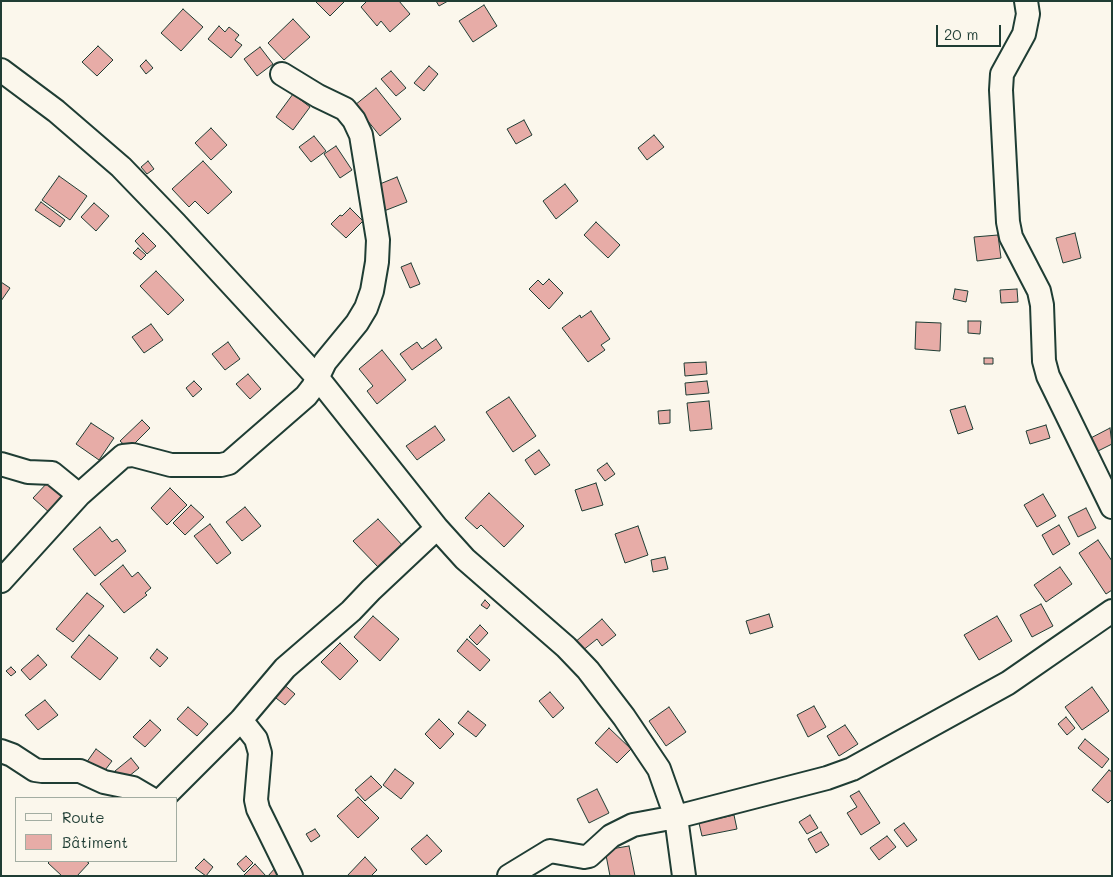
<!DOCTYPE html>
<html>
<head>
<meta charset="utf-8">
<style>
	body { margin:0 }
	#map { position:relative; width:1113px; height:877px; overflow:hidden; background:#fbf7ec; font-family:Mali,sans-serif }
	canvas { display:block }
	.frame { position:absolute; inset:0; border:2px solid #1f3d34; pointer-events:none }
	.legend { position:absolute; left:15px; top:797px; width:162px; height:65px; box-sizing:border-box; background:#fbf7ec; border:1px solid #a3ada2; margin:0; padding:6px 9px; list-style:none; font-size:15px; color:#1f3d34 }
	.legend li { display:flex; align-items:center; gap:10px; height:25px }
	.legend b { width:25px; border:1px solid #a3ada2 }
	.scale { position:absolute; left:936px; top:25px; width:65px; height:22px; box-sizing:border-box; border:2px solid #1f3d34; border-top:0; padding-left:6px; font-size:15px; line-height:18px; white-space:nowrap; color:#1f3d34; -webkit-text-stroke:4px #fbf7ec; paint-order:stroke }
</style>
</head>
<body>
<div id="map">
<canvas width="1113" height="877"></canvas>
<div class="frame"></div>
<ul class="legend">
<li><b style="height:6px;background:#fbf7ec"></b>Route</li>
<li><b style="height:14px;background:#e7aca7"></b>Bâtiment</li>
</ul>
<div class="scale">20 m</div>
</div>
<script>
const ctx = document.querySelector('canvas').getContext('2d');
ctx.lineJoin = 'round';
function fillPath(path, color) {
  ctx.fillStyle = color;
  ctx.fill(path, 'evenodd');
}
function poly(rows) {
  const path = new Path2D();
  for (const r of rows) {
    path.moveTo(r[0], r[1]);
    for (let i = 2; i < r.length; i += 2) path.lineTo(r[i], r[i + 1]);
  }
  return path;
}
function stroke(path, color, width, dash) {
  ctx.strokeStyle = color;
  ctx.lineWidth = width;
  ctx.lineCap = dash ? 'butt' : 'round';
  ctx.setLineDash(dash || []);
  ctx.stroke(path);
}
const building = poly([
	[315,1,345,1,330,16,315,1],
	[367,1,399,1,410,14,390,32,381,21,377,26,361,7,367,1],
	[436,1,448,1,439,6,436,1],
	[484,5,497,26,473,42,459,21,484,5],
	[183,9,203,27,181,51,161,33,183,9],
	[293,19,310,37,284,60,268,43,293,19],
	[219,26,225,32,229,27,239,35,235,40,242,45,231,58,208,39,219,26],
	[98,46,113,60,97,76,82,62,98,46],
	[260,47,273,64,257,76,244,59,260,47],
	[146,60,153,68,146,74,140,66,146,60],
	[429,66,438,74,424,91,414,83,429,66],
	[391,71,406,88,396,96,381,79,391,71],
	[376,88,401,119,380,136,355,105,376,88],
	[293,94,310,107,293,130,276,117,293,94],
	[524,120,532,135,516,144,507,129,524,120],
	[211,128,227,145,211,160,195,143,211,128],
	[654,135,664,147,647,160,638,148,654,135],
	[314,136,326,151,311,162,299,147,314,136],
	[336,146,352,170,340,178,324,154,336,146],
	[148,161,154,169,147,174,141,167,148,161],
	[203,161,232,192,208,214,195,201,189,207,172,189,203,161],
	[59,176,87,196,70,220,42,200,59,176],
	[397,177,407,202,384,211,375,186,397,177],
	[565,184,578,201,556,219,543,201,565,184],
	[41,202,65,220,60,227,35,210,41,202],
	[94,203,109,216,96,231,81,217,94,203],
	[350,208,363,221,346,238,331,224,340,215,342,216,350,208],
	[596,222,620,245,608,258,584,235,596,222],
	[143,233,156,246,147,254,135,241,143,233],
	[1075,233,1081,258,1063,263,1056,238,1075,233],
	[998,235,1001,258,977,261,974,237,998,235],
	[138,248,146,255,141,260,133,253,138,248],
	[411,263,420,284,410,288,401,267,411,263],
	[156,271,184,300,168,315,140,286,156,271],
	[549,279,563,293,549,309,529,289,538,280,543,285,549,279],
	[1,282,10,288,1,301,1,282],
	[955,289,968,291,966,302,953,299,955,289],
	[1017,289,1018,302,1001,303,1000,290,1017,289],
	[591,311,610,339,601,345,605,350,588,362,562,328,580,315,581,318,591,311],
	[968,321,981,321,980,334,968,333,968,321],
	[916,322,941,323,940,351,915,349,916,322],
	[151,324,163,340,144,353,132,337,151,324],
	[436,339,442,348,412,370,400,354,417,342,422,349,436,339],
	[228,342,240,359,225,370,212,354,228,342],
	[382,350,406,380,377,404,367,391,373,386,359,369,382,350],
	[984,358,993,358,993,364,984,364,984,358],
	[706,362,707,374,685,376,684,363,706,362],
	[248,374,261,389,250,399,236,384,248,374],
	[194,381,202,389,193,397,186,388,194,381],
	[707,381,709,393,686,395,685,383,707,381],
	[509,397,536,436,513,452,486,412,509,397],
	[709,401,712,429,690,431,687,403,709,401],
	[965,406,973,429,958,434,950,410,965,406],
	[670,410,670,423,659,424,658,411,670,410],
	[142,420,150,428,129,449,120,441,142,420],
	[91,423,114,438,99,460,76,444,91,423],
	[1046,425,1050,438,1030,444,1026,431,1046,425],
	[435,426,445,440,417,460,406,446,435,426],
	[1110,428,1112,444,1092,454,1085,441,1110,428],
	[539,450,550,465,535,475,525,460,539,450],
	[607,463,615,474,605,481,597,470,607,463],
	[49,481,67,497,51,514,33,498,49,481],
	[596,483,603,505,582,511,575,490,596,483],
	[170,488,187,505,167,525,151,508,170,488],
	[489,493,524,526,504,547,481,525,477,529,465,518,489,493],
	[1043,494,1056,516,1037,527,1024,505,1043,494],
	[191,505,204,517,185,535,173,523,191,505],
	[245,507,261,526,242,541,226,522,245,507],
	[1086,508,1096,528,1078,537,1068,517,1086,508],
	[378,519,403,546,379,568,353,541,378,519],
	[210,524,231,553,217,564,194,536,210,524],
	[1059,525,1070,544,1053,555,1042,535,1059,525],
	[638,526,648,555,625,563,615,534,638,526],
	[100,527,112,542,117,539,126,551,95,576,73,549,100,527],
	[1098,540,1112,561,1112,590,1106,594,1079,553,1098,540],
	[665,557,668,569,653,572,651,560,665,557],
	[123,565,132,577,138,572,151,588,145,593,147,595,124,613,100,584,123,565],
	[1060,567,1072,584,1046,602,1034,585,1060,567],
	[87,593,104,606,73,642,56,629,87,593],
	[485,600,490,605,487,609,481,605,485,600],
	[1041,604,1053,626,1032,637,1020,615,1041,604],
	[769,614,773,627,750,634,746,621,769,614],
	[373,616,399,639,380,661,354,637,373,616],
	[997,616,1012,641,979,660,964,635,997,616],
	[602,619,616,635,602,646,597,639,582,651,574,643,602,619],
	[480,625,488,633,477,645,469,637,480,625],
	[89,635,118,658,100,680,71,657,89,635],
	[467,639,490,660,480,671,457,651,467,639],
	[340,643,358,661,340,680,321,662,340,643],
	[157,649,168,658,160,667,150,658,157,649],
	[38,655,47,665,30,680,21,670,38,655],
	[11,667,16,672,11,676,6,671,11,667],
	[282,683,295,694,285,705,272,695,282,683],
	[1092,687,1109,711,1082,730,1065,707,1092,687],
	[550,692,564,708,553,718,539,701,550,692],
	[45,700,58,715,38,730,25,715,45,700],
	[814,706,826,727,808,737,797,715,814,706],
	[188,707,208,724,197,736,177,719,188,707],
	[669,707,686,732,666,746,649,721,669,707],
	[468,711,486,725,476,737,458,723,468,711],
	[1066,717,1075,728,1067,735,1058,724,1066,717],
	[439,719,454,734,440,749,425,734,439,719],
	[150,720,161,730,145,747,133,737,150,720],
	[845,725,858,744,839,756,827,736,845,725],
	[609,728,631,749,617,763,595,743,609,728],
	[1085,739,1109,759,1102,768,1078,748,1085,739],
	[96,749,112,761,99,778,84,766,96,749],
	[131,758,139,768,123,781,115,771,131,758],
	[395,769,414,783,401,799,383,785,395,769],
	[1109,770,1112,772,1112,799,1108,803,1092,790,1109,770],
	[371,776,382,787,365,801,355,790,371,776],
	[597,789,609,813,589,823,577,799,597,789],
	[859,791,880,823,861,835,847,813,857,807,850,796,859,791],
	[358,797,379,818,358,838,337,816,358,797],
	[734,815,737,829,702,836,699,823,734,815],
	[810,815,818,828,807,834,799,822,810,815],
	[904,823,917,840,907,847,894,830,904,823],
	[315,829,320,836,311,842,306,834,315,829],
	[821,832,829,845,816,853,808,839,821,832],
	[427,835,442,851,426,865,411,849,427,835],
	[887,836,896,847,879,860,870,848,887,836],
	[629,846,635,876,610,876,605,850,629,846],
	[246,856,253,863,244,872,237,864,246,856],
	[365,857,377,870,371,876,347,876,365,857],
	[204,859,213,867,206,876,195,868,204,859],
	[50,861,86,861,89,863,77,876,62,876,48,863,50,861],
	[255,864,266,876,243,876,255,864],
	[276,867,285,876,268,876,276,867]
]);
fillPath(building, '#e7aca7');
stroke(building, '#1f3d34', 1);
const minor = poly([
	[1026,1,1028,14,1024,34,1002,74,1001,90,1008,222,1011,237,1039,291,1042,305,1044,361,1048,376,1112,507],
	[1,70,56,111,121,167,176,224,317,377,437,528,465,559,566,647,588,670,624,717,659,769,676,817,684,876],
	[1,464,28,472,52,473,79,495],
	[1,581,79,495,123,456,133,455,171,465,221,465,229,463,306,396,313,387,325,362,357,323,366,308,372,291,377,262,378,240,361,135,354,120,345,109,318,96,282,74],
	[241,720,256,739,260,753,256,800,258,809,291,876],
	[1,751,12,755,35,770,42,771,80,771,104,782,133,788,150,798],
	[163,798,241,720,285,668,351,611,371,590,437,528],
	[509,876,550,851,584,857,589,856,611,836,633,825,676,817,827,778,852,769,1008,683,1112,611]
]);
stroke(minor, '#1f3d34', 26);
stroke(minor, '#fbf7ec', 22);
</script>
</body>
</html>
